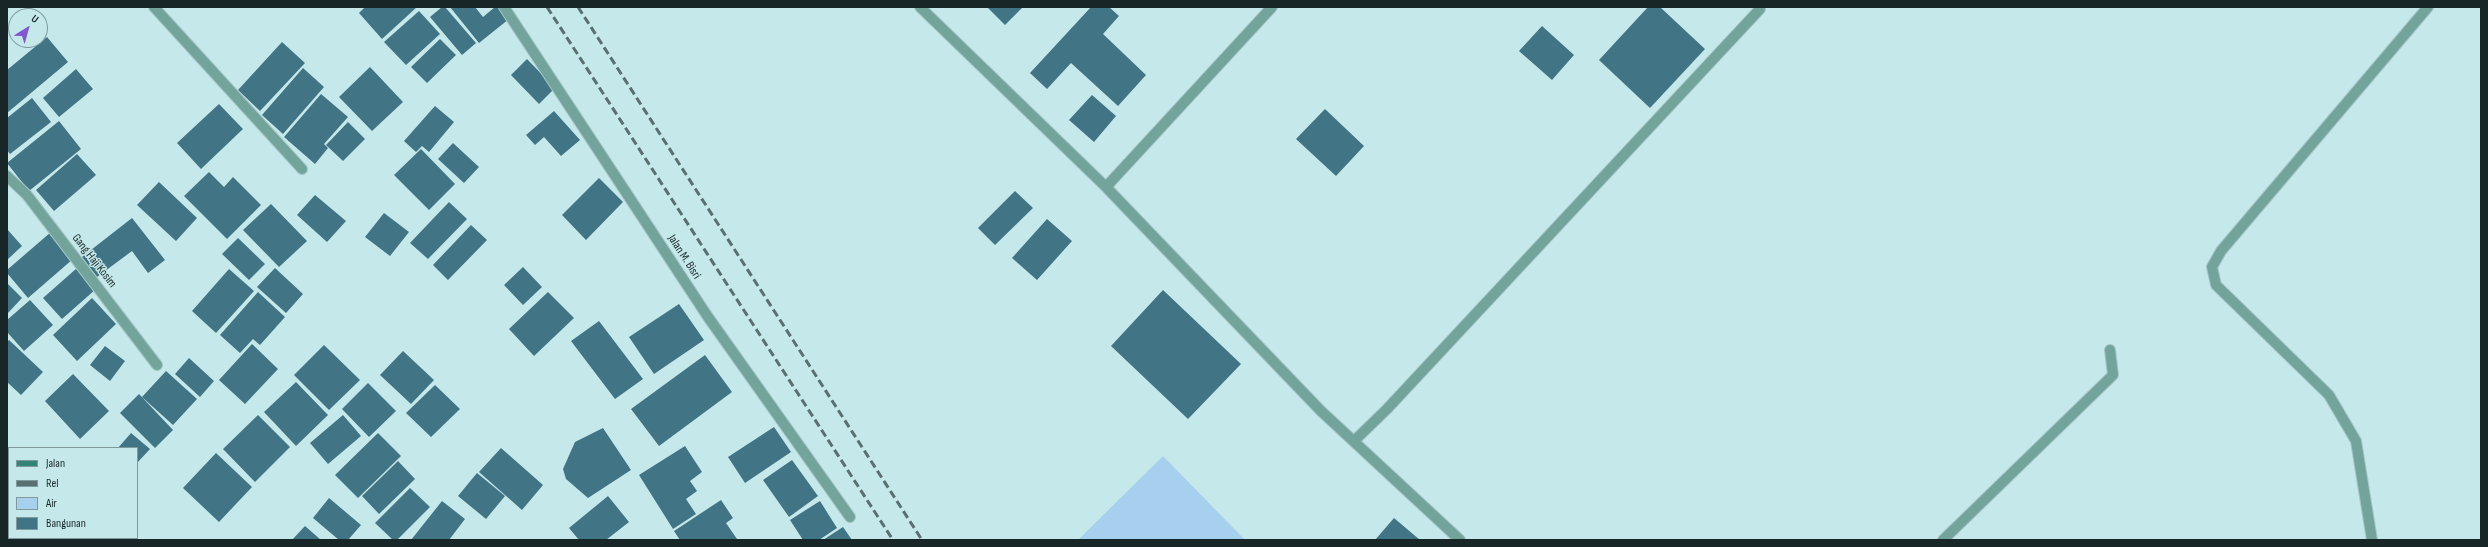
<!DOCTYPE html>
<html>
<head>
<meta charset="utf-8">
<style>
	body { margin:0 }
	#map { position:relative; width:2488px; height:547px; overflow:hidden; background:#c5e8ea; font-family:"Sofia Sans Condensed",sans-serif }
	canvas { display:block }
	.frame { position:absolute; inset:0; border:8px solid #182627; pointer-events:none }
	.legend { position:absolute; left:8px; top:447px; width:130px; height:92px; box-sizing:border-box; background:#c5e8ea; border:1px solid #809a9c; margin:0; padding:5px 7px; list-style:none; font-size:12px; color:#182627 }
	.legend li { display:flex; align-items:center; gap:8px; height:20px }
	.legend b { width:20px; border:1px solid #809a9c }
	.north { position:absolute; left:8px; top:8px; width:40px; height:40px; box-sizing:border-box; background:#c5e8ea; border:1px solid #809a9c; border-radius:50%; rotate:37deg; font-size:11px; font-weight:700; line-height:16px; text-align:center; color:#182627 }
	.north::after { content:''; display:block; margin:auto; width:14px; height:18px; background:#8258d2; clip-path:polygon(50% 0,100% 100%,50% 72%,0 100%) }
</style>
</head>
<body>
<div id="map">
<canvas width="2488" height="547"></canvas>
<div class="frame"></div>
<ul class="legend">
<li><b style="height:5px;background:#338579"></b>Jalan</li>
<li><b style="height:5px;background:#596f70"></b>Rel</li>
<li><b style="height:11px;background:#a6d0ed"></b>Air</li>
<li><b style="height:11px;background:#417484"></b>Bangunan</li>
</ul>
<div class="north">U</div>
</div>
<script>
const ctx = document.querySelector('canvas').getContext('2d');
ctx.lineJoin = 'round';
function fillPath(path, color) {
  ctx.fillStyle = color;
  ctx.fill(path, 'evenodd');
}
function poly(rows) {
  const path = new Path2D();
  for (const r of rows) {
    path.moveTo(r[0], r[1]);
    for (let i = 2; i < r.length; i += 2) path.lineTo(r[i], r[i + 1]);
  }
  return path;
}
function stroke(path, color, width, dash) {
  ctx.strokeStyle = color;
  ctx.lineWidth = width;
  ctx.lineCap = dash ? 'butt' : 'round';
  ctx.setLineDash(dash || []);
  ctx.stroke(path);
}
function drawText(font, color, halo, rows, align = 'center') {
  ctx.font = font + ' "Sofia Sans Condensed",sans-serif';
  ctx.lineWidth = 3;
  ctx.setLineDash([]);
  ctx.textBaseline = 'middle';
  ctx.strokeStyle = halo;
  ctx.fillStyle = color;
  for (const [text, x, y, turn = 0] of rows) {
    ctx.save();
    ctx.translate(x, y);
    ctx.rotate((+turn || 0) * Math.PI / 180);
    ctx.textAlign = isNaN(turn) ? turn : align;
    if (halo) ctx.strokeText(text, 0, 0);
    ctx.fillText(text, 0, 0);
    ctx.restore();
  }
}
fillPath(poly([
	[1163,456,1245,540,1078,540]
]), '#a6d0ed');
fillPath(poly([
	[365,7,417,7,382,39,359,13],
	[442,7,445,7,476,43,462,55,430,17],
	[450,7,475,7,483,17,495,7,500,7,509,19,479,43],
	[987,7,1023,7,1005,25],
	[1091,7,1109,7,1119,16,1103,34,1146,75,1118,106,1071,63,1047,89,1030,73],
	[1648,7,1660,7,1705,49,1650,108,1599,60],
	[419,11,440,34,406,65,384,42],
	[1542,26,1574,55,1552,80,1519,51],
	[47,37,68,62,7,113,7,70],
	[440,39,456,55,427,83,411,67],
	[282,42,305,63,260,111,238,90],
	[527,59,555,88,539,104,511,75],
	[370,67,403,102,372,131,339,97],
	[303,68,324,87,283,134,262,115],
	[76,69,93,89,59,117,43,98],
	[321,94,348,117,324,144,328,148,315,164,284,137],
	[1092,95,1116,116,1094,142,1069,120],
	[32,98,51,122,10,154,7,150,7,118],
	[219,104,243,129,201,169,177,143],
	[435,106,454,122,429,152,422,146,416,152,404,141],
	[1325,109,1364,146,1336,176,1296,139],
	[554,111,580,140,561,156,544,137,535,145,526,135],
	[59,121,81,149,29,191,7,163],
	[348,122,365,139,343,161,326,145],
	[453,143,479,167,464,183,438,159],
	[421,149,455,184,429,210,394,175],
	[77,154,96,175,54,211,36,190],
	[209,172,224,187,233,177,261,205,227,239,184,196],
	[599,178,623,202,586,240,562,215],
	[159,182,197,218,176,241,137,205],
	[1015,191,1033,208,995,245,978,228],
	[315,195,346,221,327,242,297,215],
	[449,202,467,219,428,259,410,243],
	[271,204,307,241,279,267,243,230],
	[384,213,409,232,390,256,365,237],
	[132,218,165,260,148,273,132,251,97,277,82,257],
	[1047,219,1072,241,1037,280,1012,258],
	[471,225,487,240,448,280,433,265],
	[7,229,22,246,7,260],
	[51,232,73,259,28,298,7,273,7,270],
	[238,238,265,264,249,280,222,254],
	[523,267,542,287,523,305,504,285],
	[77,268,96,289,62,319,43,298],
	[275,268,303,294,286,313,257,287],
	[229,269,254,291,216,333,192,311],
	[7,283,22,298,7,314],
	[1163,290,1241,364,1188,419,1111,346],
	[258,292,285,317,260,345,253,339,240,353,220,335],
	[548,292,574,318,534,356,509,329],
	[92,298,116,324,77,361,53,335],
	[30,300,53,325,24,351,7,332,7,320],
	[679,304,704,340,654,374,629,337],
	[599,321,643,379,615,399,571,341],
	[9,340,43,372,21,395,7,382,7,342],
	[252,344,278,369,245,404,219,380],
	[324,345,360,380,329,410,294,375],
	[105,346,125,361,110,381,90,365],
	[403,351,434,380,411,404,380,375],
	[705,355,732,392,659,446,631,409],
	[189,358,214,381,200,397,175,374],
	[166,371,197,399,173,425,142,397],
	[73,374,109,411,80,439,45,401],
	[296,382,328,415,296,446,264,412],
	[368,383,396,411,369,437,342,409],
	[435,385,460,409,431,437,406,413],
	[139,394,173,430,155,448,120,413],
	[258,415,290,447,255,482,223,449],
	[343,415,361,436,328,464,310,443],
	[774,427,791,452,745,483,728,457],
	[603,428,631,470,588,498,566,479,563,469,575,442],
	[131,433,150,449,137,463,137,448,118,448],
	[378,433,401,456,358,498,335,475],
	[685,446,702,472,690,481,697,491,686,499,696,514,673,529,639,475],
	[501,448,543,485,522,510,479,472],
	[216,453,252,487,219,522,183,488],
	[792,460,818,496,789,517,763,480],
	[398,461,415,479,379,514,362,496],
	[477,473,505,496,486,519,458,496],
	[410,488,430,507,397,540,393,540,375,523],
	[608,496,629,522,606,540,579,540,569,528],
	[329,498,361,525,348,540,339,540,313,518],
	[721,500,733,518,726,523,737,539,680,540,674,531],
	[442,501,465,519,449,540,411,540],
	[820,501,837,528,819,540,803,540,790,520],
	[1394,518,1420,540,1375,540],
	[305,526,321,540,292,540],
	[843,527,852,540,823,540]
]), '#417484');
const service = poly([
	[920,7,1106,187,1321,411,1460,540],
	[1106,187,1272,7],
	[1354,441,1387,409,1760,9],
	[1943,540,2113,375,2110,350],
	[2372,540,2356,441,2329,395,2216,285,2212,267,2221,251,2428,7]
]);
const minor = poly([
	[154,7,302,169],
	[504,7,708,317,850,517],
	[7,176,27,195,157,365],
	[7,459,9,462],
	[82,538,84,540]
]);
const secondary = poly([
	[7,518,9,521],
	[25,538,27,540]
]);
stroke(service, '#a6c5c7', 12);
stroke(minor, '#a6c5c7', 12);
stroke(secondary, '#a6c5c7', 12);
stroke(service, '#73a49b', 10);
stroke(minor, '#73a49b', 10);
stroke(secondary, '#338579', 10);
stroke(poly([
	[547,7,893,540],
	[578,7,922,540]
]), '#596f70', 3, [8, 4]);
drawText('12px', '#182627', '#c5e8ea', [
	["Jalan M. Bisri",684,257,57],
	["Gang Haji Kosim",94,261,52]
]);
</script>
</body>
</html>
